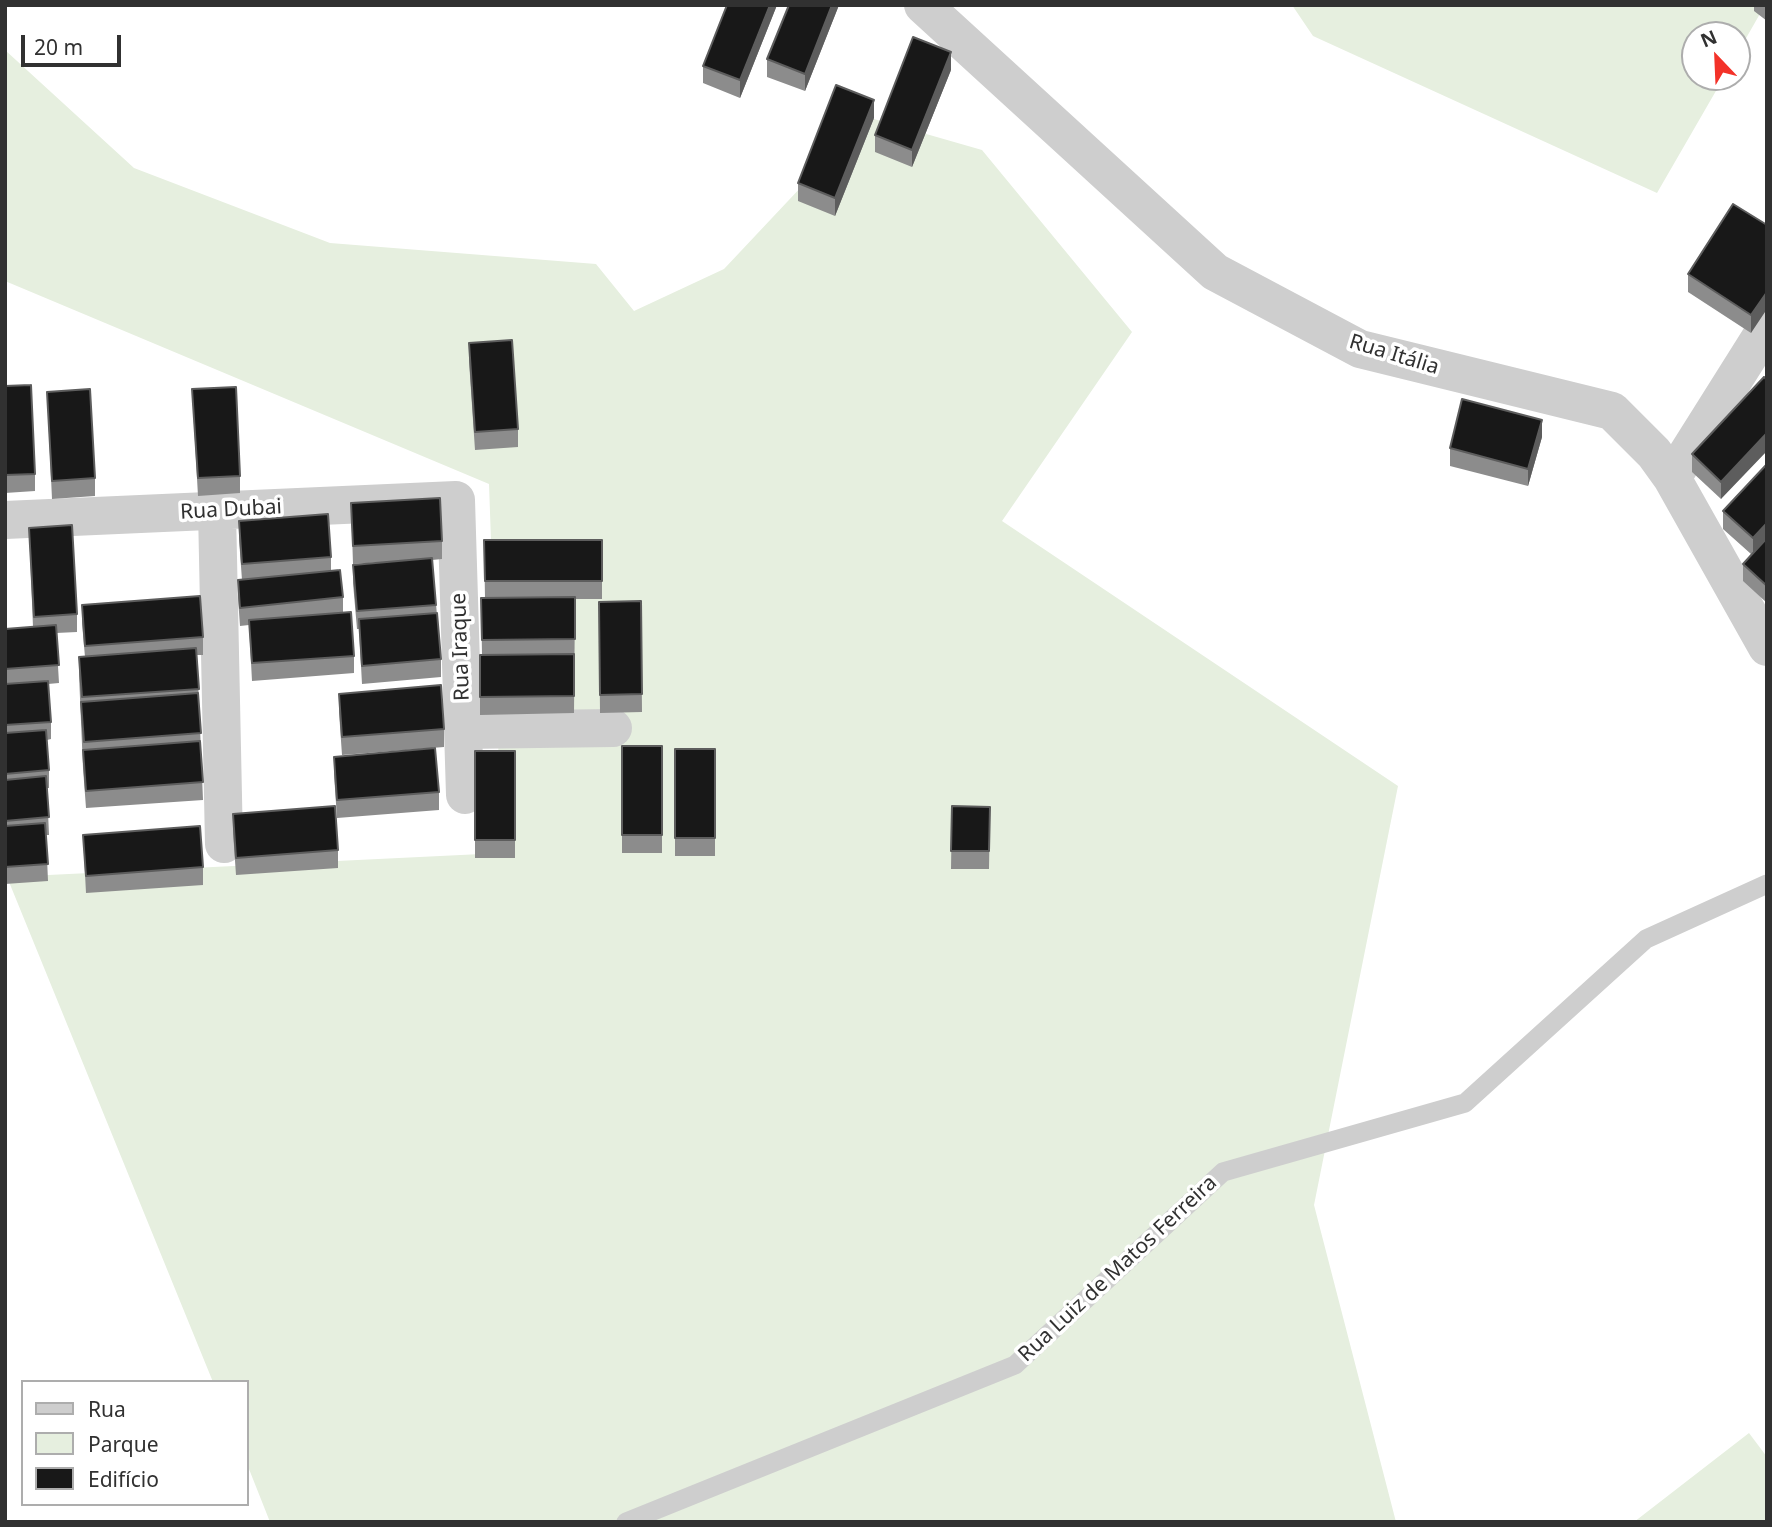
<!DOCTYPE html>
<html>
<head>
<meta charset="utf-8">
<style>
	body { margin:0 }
	#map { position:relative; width:1772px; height:1527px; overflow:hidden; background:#fff; font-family:"Noto Sans",sans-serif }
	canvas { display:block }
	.frame { position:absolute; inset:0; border:7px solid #313131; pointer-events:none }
	.legend { position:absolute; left:21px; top:1380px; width:228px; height:126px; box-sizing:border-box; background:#fff; border:2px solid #adadad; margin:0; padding:9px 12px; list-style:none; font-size:21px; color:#313131 }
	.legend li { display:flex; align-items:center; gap:14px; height:35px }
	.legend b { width:35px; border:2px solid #adadad }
	.north { position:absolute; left:1681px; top:21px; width:70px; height:70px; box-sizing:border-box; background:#fff; border:2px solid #adadad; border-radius:50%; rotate:337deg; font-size:19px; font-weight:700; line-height:28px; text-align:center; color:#313131 }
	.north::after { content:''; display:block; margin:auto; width:24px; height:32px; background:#f33229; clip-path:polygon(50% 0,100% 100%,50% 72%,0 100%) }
	.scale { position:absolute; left:21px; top:35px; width:100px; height:32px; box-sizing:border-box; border:4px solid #313131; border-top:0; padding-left:9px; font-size:21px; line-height:24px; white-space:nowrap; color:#313131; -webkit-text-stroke:5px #fff; paint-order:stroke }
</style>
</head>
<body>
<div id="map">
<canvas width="1772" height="1527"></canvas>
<div class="frame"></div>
<ul class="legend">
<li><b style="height:9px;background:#cecece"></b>Rua</li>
<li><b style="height:19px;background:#e6efdf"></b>Parque</li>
<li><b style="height:19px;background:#181818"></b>Edifício</li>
</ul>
<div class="north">N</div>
<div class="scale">20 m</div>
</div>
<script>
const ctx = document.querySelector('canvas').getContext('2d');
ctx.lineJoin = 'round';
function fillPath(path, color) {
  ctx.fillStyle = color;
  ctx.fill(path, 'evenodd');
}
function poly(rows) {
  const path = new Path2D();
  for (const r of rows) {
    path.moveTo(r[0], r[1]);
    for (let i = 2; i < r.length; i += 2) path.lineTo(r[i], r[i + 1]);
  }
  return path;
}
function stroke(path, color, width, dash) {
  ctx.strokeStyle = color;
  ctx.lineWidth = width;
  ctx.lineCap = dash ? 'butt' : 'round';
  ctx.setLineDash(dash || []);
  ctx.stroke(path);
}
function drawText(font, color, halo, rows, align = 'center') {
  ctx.font = font + ' "Noto Sans",sans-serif';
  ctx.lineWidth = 7;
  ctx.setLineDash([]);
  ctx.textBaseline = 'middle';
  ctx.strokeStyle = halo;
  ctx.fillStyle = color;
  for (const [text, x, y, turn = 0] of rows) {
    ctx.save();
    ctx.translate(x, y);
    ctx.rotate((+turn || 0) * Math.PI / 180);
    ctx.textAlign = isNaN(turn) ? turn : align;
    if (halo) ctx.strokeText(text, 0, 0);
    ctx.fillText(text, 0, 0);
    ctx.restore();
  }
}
fillPath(poly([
	[1292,5,1765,5,1737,54,1737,35,1695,35,1695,77,1724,77,1657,193,1313,36],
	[5,50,134,168,330,243,596,264,634,311,724,269,867,117,982,150,1132,332,1002,521,1398,786,1314,1205,1396,1522,270,1522,247,1464,247,1382,213,1382,7,877,502,853,489,484,5,281],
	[1749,1433,1767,1457,1767,1522,1634,1522]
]), '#e6efdf');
stroke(poly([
	[626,1522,1015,1365,1223,1172,1465,1103,1646,939,1767,884]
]), '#cecece', 19);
stroke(poly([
	[923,5,1215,272,1360,349,1612,411,1654,453,1672,478,1767,647],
	[1672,478,1767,327],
	[217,510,224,844],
	[5,520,456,500,465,795],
	[463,730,613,728]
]), '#cecece', 38);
fillPath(poly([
	[777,5,740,98,703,83,703,66],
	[839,5,805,91,767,77,767,59],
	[1754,5,1767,5,1767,21,1754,11],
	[951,70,912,167,875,152,875,135],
	[874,118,835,216,798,201,798,183],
	[1767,225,1751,333,1688,292,1688,274],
	[469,343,518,429,518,447,475,450,469,361],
	[1764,377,1721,499,1692,472,1692,454],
	[5,386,35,474,35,491,5,493],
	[192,389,240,476,240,493,198,496],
	[47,392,95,478,95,496,52,499],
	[1542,437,1528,486,1450,466,1450,448],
	[1767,464,1767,603,1743,581,1743,564,1751,554,1723,529,1723,511],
	[351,503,442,541,442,559,432,560,441,659,441,677,362,684,359,629,357,629,353,583,353,565,383,562,353,564],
	[239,521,331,557,331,571,343,597,343,612,354,656,354,673,252,681,249,625,240,626,238,598,238,580,242,580,239,539],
	[29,528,77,614,77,632,56,633,59,683,48,684,51,722,51,739,47,740,49,770,49,788,47,788,49,835,46,835,48,881,5,884,5,629,33,627],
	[484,540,602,540,602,599,575,599,574,713,480,715,480,655,482,655,481,598,485,598],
	[641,601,642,712,600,713,599,602],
	[82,605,203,637,203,655,197,655,203,800,86,808,83,768,79,675,79,657,85,657,82,623],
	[339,694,444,729,444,747,342,755,339,712],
	[622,746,662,746,662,853,622,853],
	[675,749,715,749,715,856,675,856],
	[475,751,515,751,515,858,475,858],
	[334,757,439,792,439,810,337,818,334,774],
	[952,806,990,807,989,869,951,869],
	[233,814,338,850,338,868,236,875,233,832],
	[83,835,203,867,203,885,86,893]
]), '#8c8c8c');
fillPath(poly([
	[770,5,777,5,740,98,740,80],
	[832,5,839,5,805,91,805,74],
	[951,52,951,70,912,167,912,150],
	[874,100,874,118,835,216,835,198],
	[1767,292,1767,309,1751,333,1751,315],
	[1542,420,1542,437,1528,486,1528,469],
	[1767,433,1767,451,1721,499,1721,482],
	[1767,523,1767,541,1753,556,1753,538]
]), '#5d5d5d');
const building = poly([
	[727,5,770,5,740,80,703,66,727,5],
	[789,5,832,5,805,74,767,59,789,5],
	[913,37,951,52,912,150,875,135,913,37],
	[836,85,874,100,835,198,798,183,836,85],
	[1733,204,1767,225,1767,292,1751,315,1688,274,1733,204],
	[512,340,518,429,475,432,469,343,512,340],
	[1764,377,1767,380,1767,433,1721,482,1692,454,1764,377],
	[31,385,35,474,5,475,5,386,31,385],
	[236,387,240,476,198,478,192,389,236,387],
	[90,389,95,478,52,481,47,392,90,389],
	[1462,399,1542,420,1528,469,1450,448,1462,399],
	[1767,464,1767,523,1753,538,1723,511,1767,464],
	[440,498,442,541,353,546,351,503,440,498],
	[328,514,331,557,242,564,239,521,328,514],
	[72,525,77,614,34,617,29,528,72,525],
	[1767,538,1767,586,1743,564,1767,538],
	[484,540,602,540,602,581,485,581,484,540],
	[432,558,436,605,357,611,353,565,432,558],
	[340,570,343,597,240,608,238,580,340,570],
	[200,596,203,637,85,646,82,605,200,596],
	[575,597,575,639,482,640,481,598,575,597],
	[641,601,642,694,600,695,599,602,641,601],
	[351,612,354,656,252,663,249,620,351,612],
	[437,613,441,659,362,666,359,619,437,613],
	[56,625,59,665,5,669,5,629,56,625],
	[196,648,199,689,82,697,79,657,196,648],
	[574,654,574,696,480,697,480,655,574,654],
	[48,681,51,722,5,725,5,684,48,681],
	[441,685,444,729,342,737,339,694,441,685],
	[198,693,201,733,84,742,81,702,198,693],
	[46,730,49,770,5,774,5,733,46,730],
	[200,741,203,782,86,791,83,750,200,741],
	[622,746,662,746,662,835,622,835,622,746],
	[435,748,439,792,337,800,334,757,435,748],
	[675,749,715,749,715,838,675,838,675,749],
	[475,751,515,751,515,840,475,840,475,751],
	[46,776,49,817,5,821,5,780,46,776],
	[335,806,338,850,236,858,233,814,335,806],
	[952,806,990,807,989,851,951,851,952,806],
	[45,823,48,864,5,867,5,826,45,823],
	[200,826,203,867,86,876,83,835,200,826]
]);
fillPath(building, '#181818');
stroke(building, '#5d5d5d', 2);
drawText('21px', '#313131', '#fff', [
	["Rua Itália",1394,355,17],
	["Rua Dubai",231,510,-3],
	["Rua Iraque",461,647,-92],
	["Rua Luiz de Matos Ferreira",1118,1269,-43]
]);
</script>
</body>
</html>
